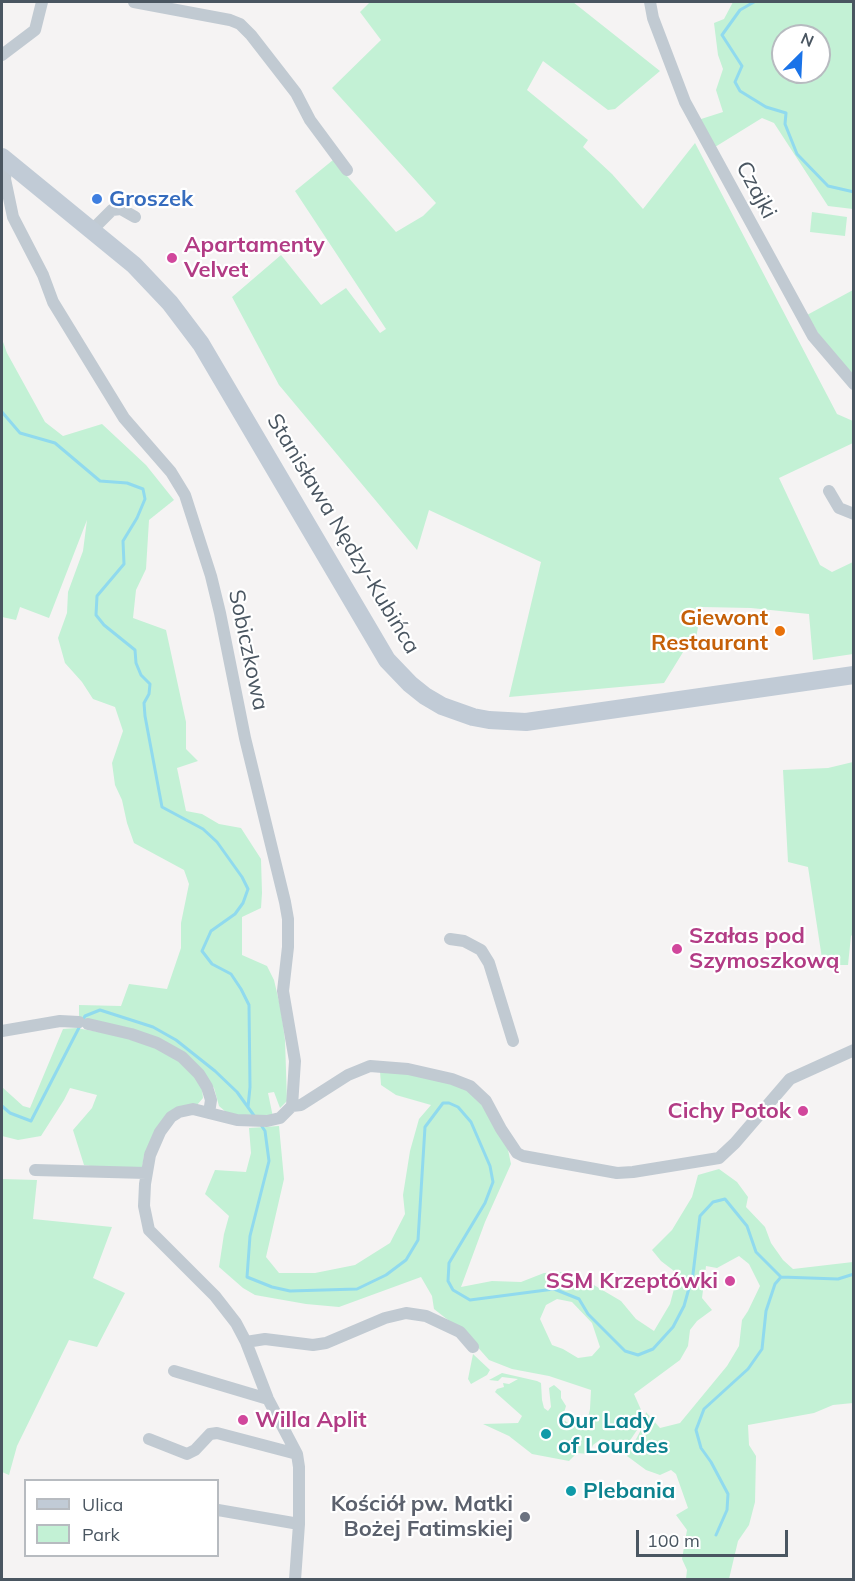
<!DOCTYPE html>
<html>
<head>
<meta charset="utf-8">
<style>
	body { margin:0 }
	#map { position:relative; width:855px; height:1581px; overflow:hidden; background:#f5f3f3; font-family:Mulish,sans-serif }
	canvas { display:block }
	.frame { position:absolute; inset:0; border:3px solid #4a5661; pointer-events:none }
	.legend { position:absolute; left:24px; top:1479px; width:195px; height:78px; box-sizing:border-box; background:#fff; border:2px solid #b7bbc0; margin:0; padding:8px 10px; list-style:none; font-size:18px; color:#4a5661 }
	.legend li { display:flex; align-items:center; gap:12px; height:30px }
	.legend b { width:30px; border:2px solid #b7bbc0 }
	.north { position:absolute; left:771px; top:24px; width:60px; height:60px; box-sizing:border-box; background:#fff; border:2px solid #b7bbc0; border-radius:50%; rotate:24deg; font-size:16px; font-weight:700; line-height:24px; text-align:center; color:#4a5661 }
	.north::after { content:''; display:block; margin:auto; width:21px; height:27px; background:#1a73e8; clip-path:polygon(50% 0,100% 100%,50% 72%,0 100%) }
	.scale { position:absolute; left:636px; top:1530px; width:152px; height:27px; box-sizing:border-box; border:3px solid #4a5661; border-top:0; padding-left:8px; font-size:18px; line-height:21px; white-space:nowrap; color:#4a5661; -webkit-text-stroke:4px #fff; paint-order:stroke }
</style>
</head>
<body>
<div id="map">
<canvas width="855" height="1581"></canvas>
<div class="frame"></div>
<ul class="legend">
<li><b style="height:8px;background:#c1cbd6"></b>Ulica</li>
<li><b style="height:16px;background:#c3f1d5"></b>Park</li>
</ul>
<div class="north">N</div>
<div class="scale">100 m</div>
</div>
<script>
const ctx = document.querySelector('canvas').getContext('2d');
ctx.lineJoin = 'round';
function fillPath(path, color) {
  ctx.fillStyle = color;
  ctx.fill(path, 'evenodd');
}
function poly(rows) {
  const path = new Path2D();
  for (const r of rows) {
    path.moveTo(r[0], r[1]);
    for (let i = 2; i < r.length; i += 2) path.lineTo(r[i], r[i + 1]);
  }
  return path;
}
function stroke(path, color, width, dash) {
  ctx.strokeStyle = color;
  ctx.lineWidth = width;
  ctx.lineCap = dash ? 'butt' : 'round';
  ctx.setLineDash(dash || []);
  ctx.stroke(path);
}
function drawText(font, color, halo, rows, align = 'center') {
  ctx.font = font + ' Mulish,sans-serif';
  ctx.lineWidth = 4.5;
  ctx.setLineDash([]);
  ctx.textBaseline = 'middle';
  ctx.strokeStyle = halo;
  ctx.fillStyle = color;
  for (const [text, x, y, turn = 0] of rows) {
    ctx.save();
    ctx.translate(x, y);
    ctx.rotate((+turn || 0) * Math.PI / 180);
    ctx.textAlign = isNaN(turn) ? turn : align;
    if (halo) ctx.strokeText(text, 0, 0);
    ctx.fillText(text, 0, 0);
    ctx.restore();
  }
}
fillPath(poly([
	[370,2,573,2,660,71,615,109,608,110,543,61,527,90,588,140,583,147,612,174,643,209,695,143,837,414,853,421,853,443,779,478,820,565,832,572,853,562,853,654,813,660,809,614,751,608,702,607,695,643,688,644,664,683,509,697,541,562,429,510,417,550,279,385,232,297,281,255,321,305,346,288,380,333,386,329,295,191,333,160,396,232,423,216,436,203,332,88,381,40,360,12],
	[733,2,853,2,853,209,828,206,774,123,762,118,715,147,698,120,723,112,716,90,723,69,718,55,714,23,724,19],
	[783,36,819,36,819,72,783,72],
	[812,212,847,217,845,236,810,232],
	[853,290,853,378,828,349,807,315],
	[2,339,7,353,45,422,63,436,102,424,146,465,174,500,149,520,146,569,136,590,133,618,166,630,186,722,186,749,198,761,177,768,186,811,202,814,219,824,241,828,261,859,262,893,261,908,242,917,242,955,267,966,274,980,281,1010,285,1040,287,1101,280,1108,274,1092,268,1093,273,1117,243,1118,227,1113,219,1106,214,1088,178,1051,79,1020,79,1005,121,1006,129,984,167,989,181,948,181,923,189,884,184,870,134,843,127,823,122,800,115,785,112,763,123,731,115,707,93,699,82,682,65,663,58,638,67,613,68,592,83,551,87,520,49,618,20,607,16,620,2,617],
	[853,762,853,934,851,936,848,965,823,965,808,867,788,862,783,770,828,768],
	[76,1028,117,1035,158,1049,177,1059,193,1074,202,1089,203,1098,197,1105,157,1127,144,1155,142,1168,118,1170,84,1165,73,1130,92,1108,97,1095,70,1088,64,1100,41,1136,18,1140,2,1136,2,1087,23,1106,30,1108,63,1029],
	[380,1071,404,1073,470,1086,507,1145,511,1164,485,1222,461,1287,492,1281,521,1282,544,1273,562,1272,582,1278,621,1301,636,1319,654,1331,670,1304,678,1274,661,1261,652,1250,672,1230,692,1197,698,1175,719,1169,737,1182,748,1197,746,1207,765,1227,771,1243,783,1260,793,1269,853,1262,853,1403,833,1405,814,1413,748,1425,749,1445,756,1456,755,1502,749,1525,738,1541,729,1579,686,1579,687,1570,682,1559,687,1530,676,1515,688,1508,676,1474,671,1470,660,1475,646,1470,627,1456,642,1428,646,1412,660,1428,680,1423,727,1366,739,1346,742,1320,748,1311,760,1286,749,1264,739,1256,717,1268,706,1266,702,1298,712,1310,697,1321,690,1330,688,1346,680,1360,634,1394,642,1412,639,1427,627,1445,601,1439,593,1445,589,1454,577,1453,569,1461,532,1454,509,1436,483,1424,518,1423,522,1416,495,1392,497,1389,504,1387,503,1383,509,1384,518,1379,502,1377,498,1381,489,1380,502,1373,537,1381,541,1383,542,1400,544,1408,548,1411,551,1407,549,1388,554,1385,561,1391,561,1398,566,1406,562,1419,571,1425,578,1427,587,1422,590,1409,591,1390,549,1376,512,1369,489,1360,466,1334,434,1309,432,1296,421,1277,339,1307,306,1304,255,1295,243,1288,219,1267,224,1234,229,1216,205,1194,215,1170,246,1172,251,1153,249,1128,279,1126,284,1179,266,1257,279,1273,315,1273,355,1265,390,1243,405,1214,403,1195,410,1151,419,1119,431,1105,396,1095,381,1085],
	[557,1299,572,1302,592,1323,600,1347,592,1356,578,1358,563,1349,552,1345,540,1319,546,1305],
	[2,1179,37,1180,33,1219,112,1227,93,1278,125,1293,97,1347,69,1340,17,1446,9,1475,2,1472],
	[473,1354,490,1370,487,1375,471,1384,468,1379]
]), '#c3f1d5');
stroke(poly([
	[754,2,740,10,722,35,742,66,735,82,740,91,766,107,786,113,785,124,797,154,828,186,854,192],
	[2,412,20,433,55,443,100,481,127,483,143,489,145,499,137,518,123,541,124,564,97,596,96,615,104,625,135,650,136,663,141,675,150,684,149,694,144,703,145,716,162,807,203,829,217,842,242,877,248,889,243,903,235,914,211,931,202,951,212,964,231,974,241,989,249,1005,250,1087,248,1107],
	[2,1106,10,1113,31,1121,85,1016,100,1010,153,1027,176,1040,215,1071,237,1092,255,1117],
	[261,1125,265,1131,269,1161,250,1236,247,1277,272,1287,290,1291,357,1289,386,1275,406,1260,418,1240,425,1127,443,1103,449,1103,458,1107,471,1122,490,1166,493,1182,485,1203,449,1263,448,1281,453,1290,470,1300,554,1289,579,1299,588,1314,625,1351,638,1355,653,1349,673,1327,684,1306,693,1274,700,1216,713,1202,725,1199,747,1226,756,1252,781,1277,838,1279,854,1274],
	[716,1535,727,1510,728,1494,711,1462,701,1448,696,1430,704,1409,748,1369,762,1349,766,1311,775,1284,781,1277]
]), '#90daee', 3);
stroke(poly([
	[134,2,230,20,240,24,251,35,296,93,310,120,347,170],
	[650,2,653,18,685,102,813,336,854,384],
	[2,55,35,30,42,2],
	[7,161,5,179,13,217,43,275,53,302,124,418,171,472,185,495,211,576,220,613,245,738,285,902,288,919,288,947,283,991,295,1061,292,1106,280,1118,267,1121,237,1120,193,1109,179,1112,171,1117,160,1132,150,1155,145,1184,144,1206,149,1230,215,1296,236,1323,246,1342,268,1399,297,1454,299,1467,299,1524,295,1580],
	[92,230,112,210,121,209,135,217],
	[829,491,839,508,854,514],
	[450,939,464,941,481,950,489,963,513,1041],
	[88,1024,131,1034,157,1043,182,1057,199,1074,207,1087,211,1100,209,1113],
	[2,1031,60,1021,79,1022],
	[292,1106,301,1105,348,1075,370,1066,408,1069,452,1079,470,1086,486,1101,501,1129,517,1153,523,1156,617,1173,633,1172,719,1158,735,1143,790,1079,854,1050],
	[35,1170,146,1173],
	[246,1342,265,1339,313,1345,326,1343,385,1318,406,1313,426,1316,460,1332,473,1347],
	[174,1371,268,1399],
	[149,1439,187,1454,195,1450,210,1434,217,1433,297,1454],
	[218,1510,299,1524]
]), '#c1cad2', 12);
stroke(poly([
	[2,157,134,265,170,303,201,344,387,660,410,684,425,696,442,706,473,717,489,720,526,722,854,675]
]), '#c1cbd6', 18);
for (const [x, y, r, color] of [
	[97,199,6,"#3f7fe0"],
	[172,258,6,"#d1479c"],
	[780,631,6,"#e8710a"],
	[677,949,6,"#d1479c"],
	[803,1111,6,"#d1479c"],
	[730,1281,6,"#d1479c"],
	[243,1420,6,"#d1479c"],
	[546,1434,6,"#0f9aa8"],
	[571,1491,6,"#0f9aa8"],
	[525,1517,6,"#6b7280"]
]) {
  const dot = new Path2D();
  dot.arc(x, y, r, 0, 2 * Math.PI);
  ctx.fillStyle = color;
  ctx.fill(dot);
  stroke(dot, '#fff', 2);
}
drawText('22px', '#4a5661', '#fff', [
	["Czajki",756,190,62],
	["Stanisława Nędzy-Kubińca",343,534,59],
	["Sobiczkowa",248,650,78]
]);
drawText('bold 22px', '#366cbe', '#fff', [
	["Groszek",109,199]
], 'left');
drawText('bold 22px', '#b23c85', '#fff', [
	["Apartamenty",184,245],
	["Velvet",184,270],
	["Szałas pod",689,936],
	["Szymoszkową",689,961],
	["Cichy Potok",791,1111,"right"],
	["SSM Krzeptówki",718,1281,"right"],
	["Willa Aplit",255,1420]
], 'left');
drawText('bold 22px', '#c56008', '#fff', [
	["Giewont",768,618],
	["Restaurant",768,643]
], 'right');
drawText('bold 22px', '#0d838f', '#fff', [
	["Our Lady",558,1421],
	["of Lourdes",558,1446],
	["Plebania",583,1491]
], 'left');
drawText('bold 22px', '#5b616d', '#fff', [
	["Kościół pw. Matki",513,1504],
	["Bożej Fatimskiej",513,1529]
], 'right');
</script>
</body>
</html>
